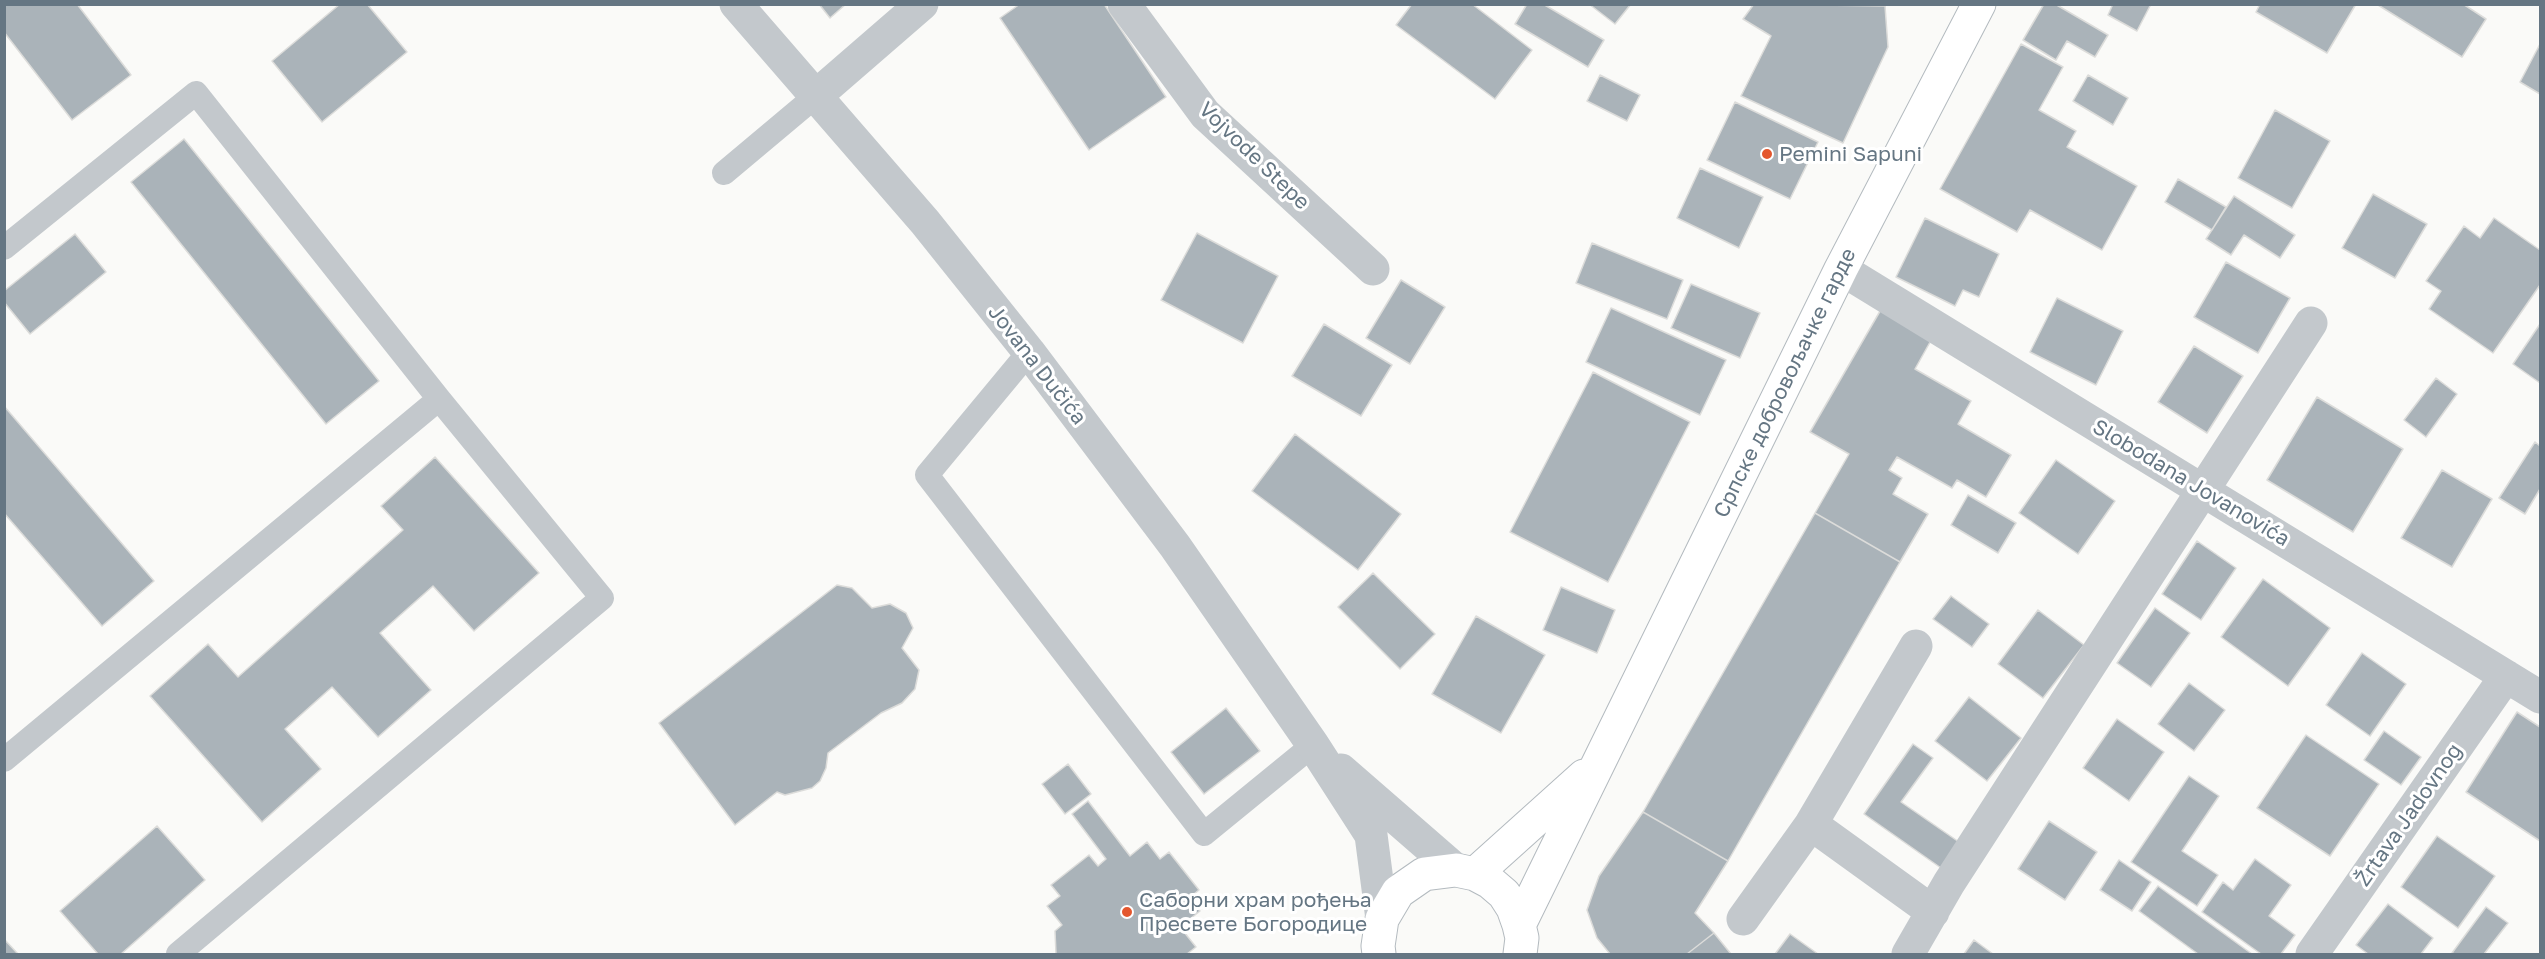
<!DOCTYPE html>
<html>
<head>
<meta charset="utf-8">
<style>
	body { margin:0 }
	#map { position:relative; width:2545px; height:959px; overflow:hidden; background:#fafaf8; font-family:"Golos Text",sans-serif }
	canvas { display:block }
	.frame { position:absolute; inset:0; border:6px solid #657683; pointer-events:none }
</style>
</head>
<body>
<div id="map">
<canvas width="2545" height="959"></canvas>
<div class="frame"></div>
</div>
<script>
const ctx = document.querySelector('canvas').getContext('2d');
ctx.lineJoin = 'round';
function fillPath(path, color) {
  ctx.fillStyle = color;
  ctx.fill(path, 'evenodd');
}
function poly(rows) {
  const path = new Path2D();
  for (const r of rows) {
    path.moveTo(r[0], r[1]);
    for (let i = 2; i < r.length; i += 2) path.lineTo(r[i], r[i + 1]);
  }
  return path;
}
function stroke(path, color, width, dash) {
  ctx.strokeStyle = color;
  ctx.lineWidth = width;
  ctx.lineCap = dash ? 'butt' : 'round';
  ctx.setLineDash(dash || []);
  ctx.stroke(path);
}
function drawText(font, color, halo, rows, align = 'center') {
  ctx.font = font + ' "Golos Text",sans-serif';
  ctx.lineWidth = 6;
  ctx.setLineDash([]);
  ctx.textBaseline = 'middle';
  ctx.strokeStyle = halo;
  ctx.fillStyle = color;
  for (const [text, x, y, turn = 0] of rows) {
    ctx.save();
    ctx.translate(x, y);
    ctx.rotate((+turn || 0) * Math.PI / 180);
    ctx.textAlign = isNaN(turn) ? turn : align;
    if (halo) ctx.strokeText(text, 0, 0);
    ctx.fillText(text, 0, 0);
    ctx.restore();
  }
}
const building = poly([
	[4,4,77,4,131,75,72,120,4,32,4,4],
	[340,4,367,4,407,52,322,122,272,61,340,4],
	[819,4,846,4,830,18,819,4],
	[1020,4,1104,4,1166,97,1089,150,1000,18,1020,4],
	[1412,4,1472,4,1532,50,1495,99,1396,25,1412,4],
	[1527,4,1543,4,1604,40,1588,67,1515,24,1527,4],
	[1589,4,1631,4,1615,24,1589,4],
	[1754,4,1885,6,1888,47,1843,143,1741,96,1771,36,1743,19,1754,4],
	[2044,4,2055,4,2108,35,2095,57,2067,41,2056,60,2023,40,2044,4],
	[2113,4,2151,4,2137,31,2108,15,2113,4],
	[2260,4,2356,4,2327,53,2256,12,2260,4],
	[2463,4,2486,19,2462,57,2378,5,2463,4],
	[2021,44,2063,67,2039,110,2076,131,2067,147,2137,186,2102,250,2030,210,2017,232,1940,189,2021,44],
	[2540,44,2540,94,2520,82,2540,44],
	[1600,75,1640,95,1627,121,1587,101,1600,75],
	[2088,75,2128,98,2113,125,2073,101,2088,75],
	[1735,102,1818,142,1790,199,1707,160,1735,102],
	[2275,110,2330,141,2292,208,2238,178,2275,110],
	[184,139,379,381,326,424,131,182,184,139],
	[1700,168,1763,197,1739,248,1677,218,1700,168],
	[2178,179,2226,207,2212,230,2165,202,2178,179],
	[2373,194,2427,224,2395,278,2342,248,2373,194],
	[2234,196,2295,235,2280,258,2244,235,2231,255,2206,239,2234,196],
	[1925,218,1999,254,1979,297,1963,290,1955,306,1896,277,1925,218],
	[2494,218,2540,250,2540,285,2493,353,2429,309,2441,291,2426,281,2464,226,2480,238,2494,218],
	[1197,233,1278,276,1243,343,1161,300,1197,233],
	[75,234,106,272,30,334,4,302,4,291,75,234],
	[1592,243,1683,280,1667,319,1576,283,1592,243],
	[2226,262,2290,298,2258,353,2194,317,2226,262],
	[1401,280,1445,307,1410,364,1366,338,1401,280],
	[1691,284,1760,313,1740,358,1671,328,1691,284],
	[2057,298,2123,331,2096,385,2030,352,2057,298],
	[1883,306,1934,335,1915,369,1971,401,1958,424,2011,455,1986,497,1957,480,1952,488,1897,457,1889,470,1902,478,1893,494,1928,514,1900,562,1815,513,1849,454,1810,432,1883,306],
	[1611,308,1726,360,1700,415,1586,362,1611,308],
	[1324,324,1392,365,1361,416,1292,376,1324,324],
	[2540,324,2540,383,2513,364,2540,324],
	[2194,346,2243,376,2207,433,2158,402,2194,346],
	[1593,372,1690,422,1608,582,1510,532,1593,372],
	[2436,378,2457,394,2426,437,2404,420,2436,378],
	[2317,397,2403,449,2353,532,2267,480,2317,397],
	[4,406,154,581,102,626,4,513,4,406],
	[1295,434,1401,514,1358,570,1252,491,1295,434],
	[2535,442,2540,446,2540,489,2525,514,2499,498,2535,442],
	[435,457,539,573,474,631,433,586,380,633,431,690,378,737,332,687,285,729,321,769,262,822,150,696,208,644,238,677,403,530,381,506,435,457],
	[2056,460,2115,501,2078,554,2019,513,2056,460],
	[2442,470,2492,499,2452,567,2401,538,2442,470],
	[1968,495,2016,523,1998,553,1951,525,1968,495],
	[1815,513,1900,562,1728,861,1643,812,1815,513],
	[2197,541,2236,568,2201,620,2162,594,2197,541],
	[1373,573,1435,634,1400,669,1338,607,1373,573],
	[2263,579,2330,628,2288,686,2221,637,2263,579],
	[837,585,852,588,872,608,890,604,906,613,913,628,902,648,919,670,915,689,902,703,881,713,828,753,826,768,820,781,812,788,785,795,777,792,735,825,659,723,837,585],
	[1561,587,1615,610,1597,653,1543,630,1561,587],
	[1951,596,1989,624,1972,647,1933,619,1951,596],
	[2155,608,2190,633,2151,687,2117,663,2155,608],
	[2038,610,2084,645,2043,698,1998,664,2038,610],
	[1476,616,1545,655,1501,733,1432,694,1476,616],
	[2362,653,2406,684,2370,736,2326,705,2362,653],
	[2189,683,2225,710,2194,751,2158,724,2189,683],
	[1969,697,2021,738,1987,781,1935,741,1969,697],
	[1226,708,1260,751,1204,794,1171,752,1226,708],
	[2517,712,2540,727,2540,841,2466,792,2517,712],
	[2117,719,2164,752,2129,801,2083,768,2117,719],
	[2384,731,2421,757,2401,785,2364,760,2384,731],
	[2306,735,2379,784,2330,856,2257,808,2306,735],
	[1913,744,1933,758,1901,802,1959,842,1941,868,1864,814,1913,744],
	[1068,764,1091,794,1065,814,1042,784,1068,764],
	[2189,776,2219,796,2182,851,2218,875,2197,906,2131,862,2189,776],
	[1088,801,1130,856,1147,842,1160,859,1169,852,1199,890,1189,898,1200,911,1180,927,1196,947,1187,954,1056,954,1055,931,1062,925,1047,906,1060,896,1051,885,1089,855,1098,866,1106,859,1072,814,1088,801],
	[1643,812,1728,861,1695,913,1714,933,1687,954,1610,954,1597,938,1587,910,1599,876,1643,812],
	[2049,821,2097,852,2065,900,2018,869,2049,821],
	[157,826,205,880,121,954,98,954,60,911,157,826],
	[2437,836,2495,876,2458,928,2401,887,2437,836],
	[2255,859,2291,885,2269,916,2295,935,2281,954,2261,954,2202,912,2223,882,2233,890,2255,859],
	[2119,860,2151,882,2132,911,2100,890,2119,860],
	[2158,886,2252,954,2198,954,2139,911,2158,886],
	[2388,904,2433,938,2421,954,2368,954,2356,945,2388,904],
	[2486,907,2508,923,2484,954,2455,954,2452,953,2486,907],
	[1714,933,1731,954,1687,954,1714,933],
	[1790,934,1818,954,1775,954,1790,934],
	[4,939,18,954,4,954,4,939],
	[1974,940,1993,954,1964,954,1974,940]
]);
fillPath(building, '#aab3b9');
stroke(building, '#dcdcda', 1.5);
const secondary = poly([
	[1475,874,1584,776],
	[1519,925,1841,269,1979,4],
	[1379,954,1378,946,1382,919,1398,892,1424,874,1456,870,1475,874,1490,882,1504,894,1513,908,1519,925,1522,938,1520,954]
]);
stroke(secondary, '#b3babf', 35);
stroke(poly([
	[724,173,817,95],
	[4,248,196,93,439,399,602,598,178,954],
	[1029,352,927,475,1204,834,1313,745],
	[4,760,439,399]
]), '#c3c8cc', 24);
stroke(poly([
	[1124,4,1205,114,1373,269],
	[817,95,922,4],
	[1841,269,2540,697],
	[1916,646,1811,824,1933,912],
	[1743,919,1811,824],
	[1908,954,1949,883,2311,323],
	[2312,954,2506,676]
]), '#c3c8cc', 33);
stroke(poly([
	[736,4,925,222,1029,352,1175,546,1313,745,1371,835,1382,919],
	[1341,770,1456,870]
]), '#c3c8cc', 33);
stroke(secondary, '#fff', 33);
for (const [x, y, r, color] of [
	[1767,154,6,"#e4572e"],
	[1127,912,6,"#e4572e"]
]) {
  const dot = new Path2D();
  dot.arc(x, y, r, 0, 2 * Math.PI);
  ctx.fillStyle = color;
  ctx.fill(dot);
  stroke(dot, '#fff', 2);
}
drawText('21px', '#657683', '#fff', [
	["Pemini Sapuni",1779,154],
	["Саборни храм рођења",1139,900],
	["Пресвете Богородице",1139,924]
], 'left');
drawText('21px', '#657683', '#fff', [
	["Vojvode Stepe",1254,156,44],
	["Jovana Dučića",1037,365,52],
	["Српске добровољачке гарде",1785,383,-64],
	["Slobodana Jovanovića",2191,483,31],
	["Žrtava Jadovnog",2409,815,-55]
]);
</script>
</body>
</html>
